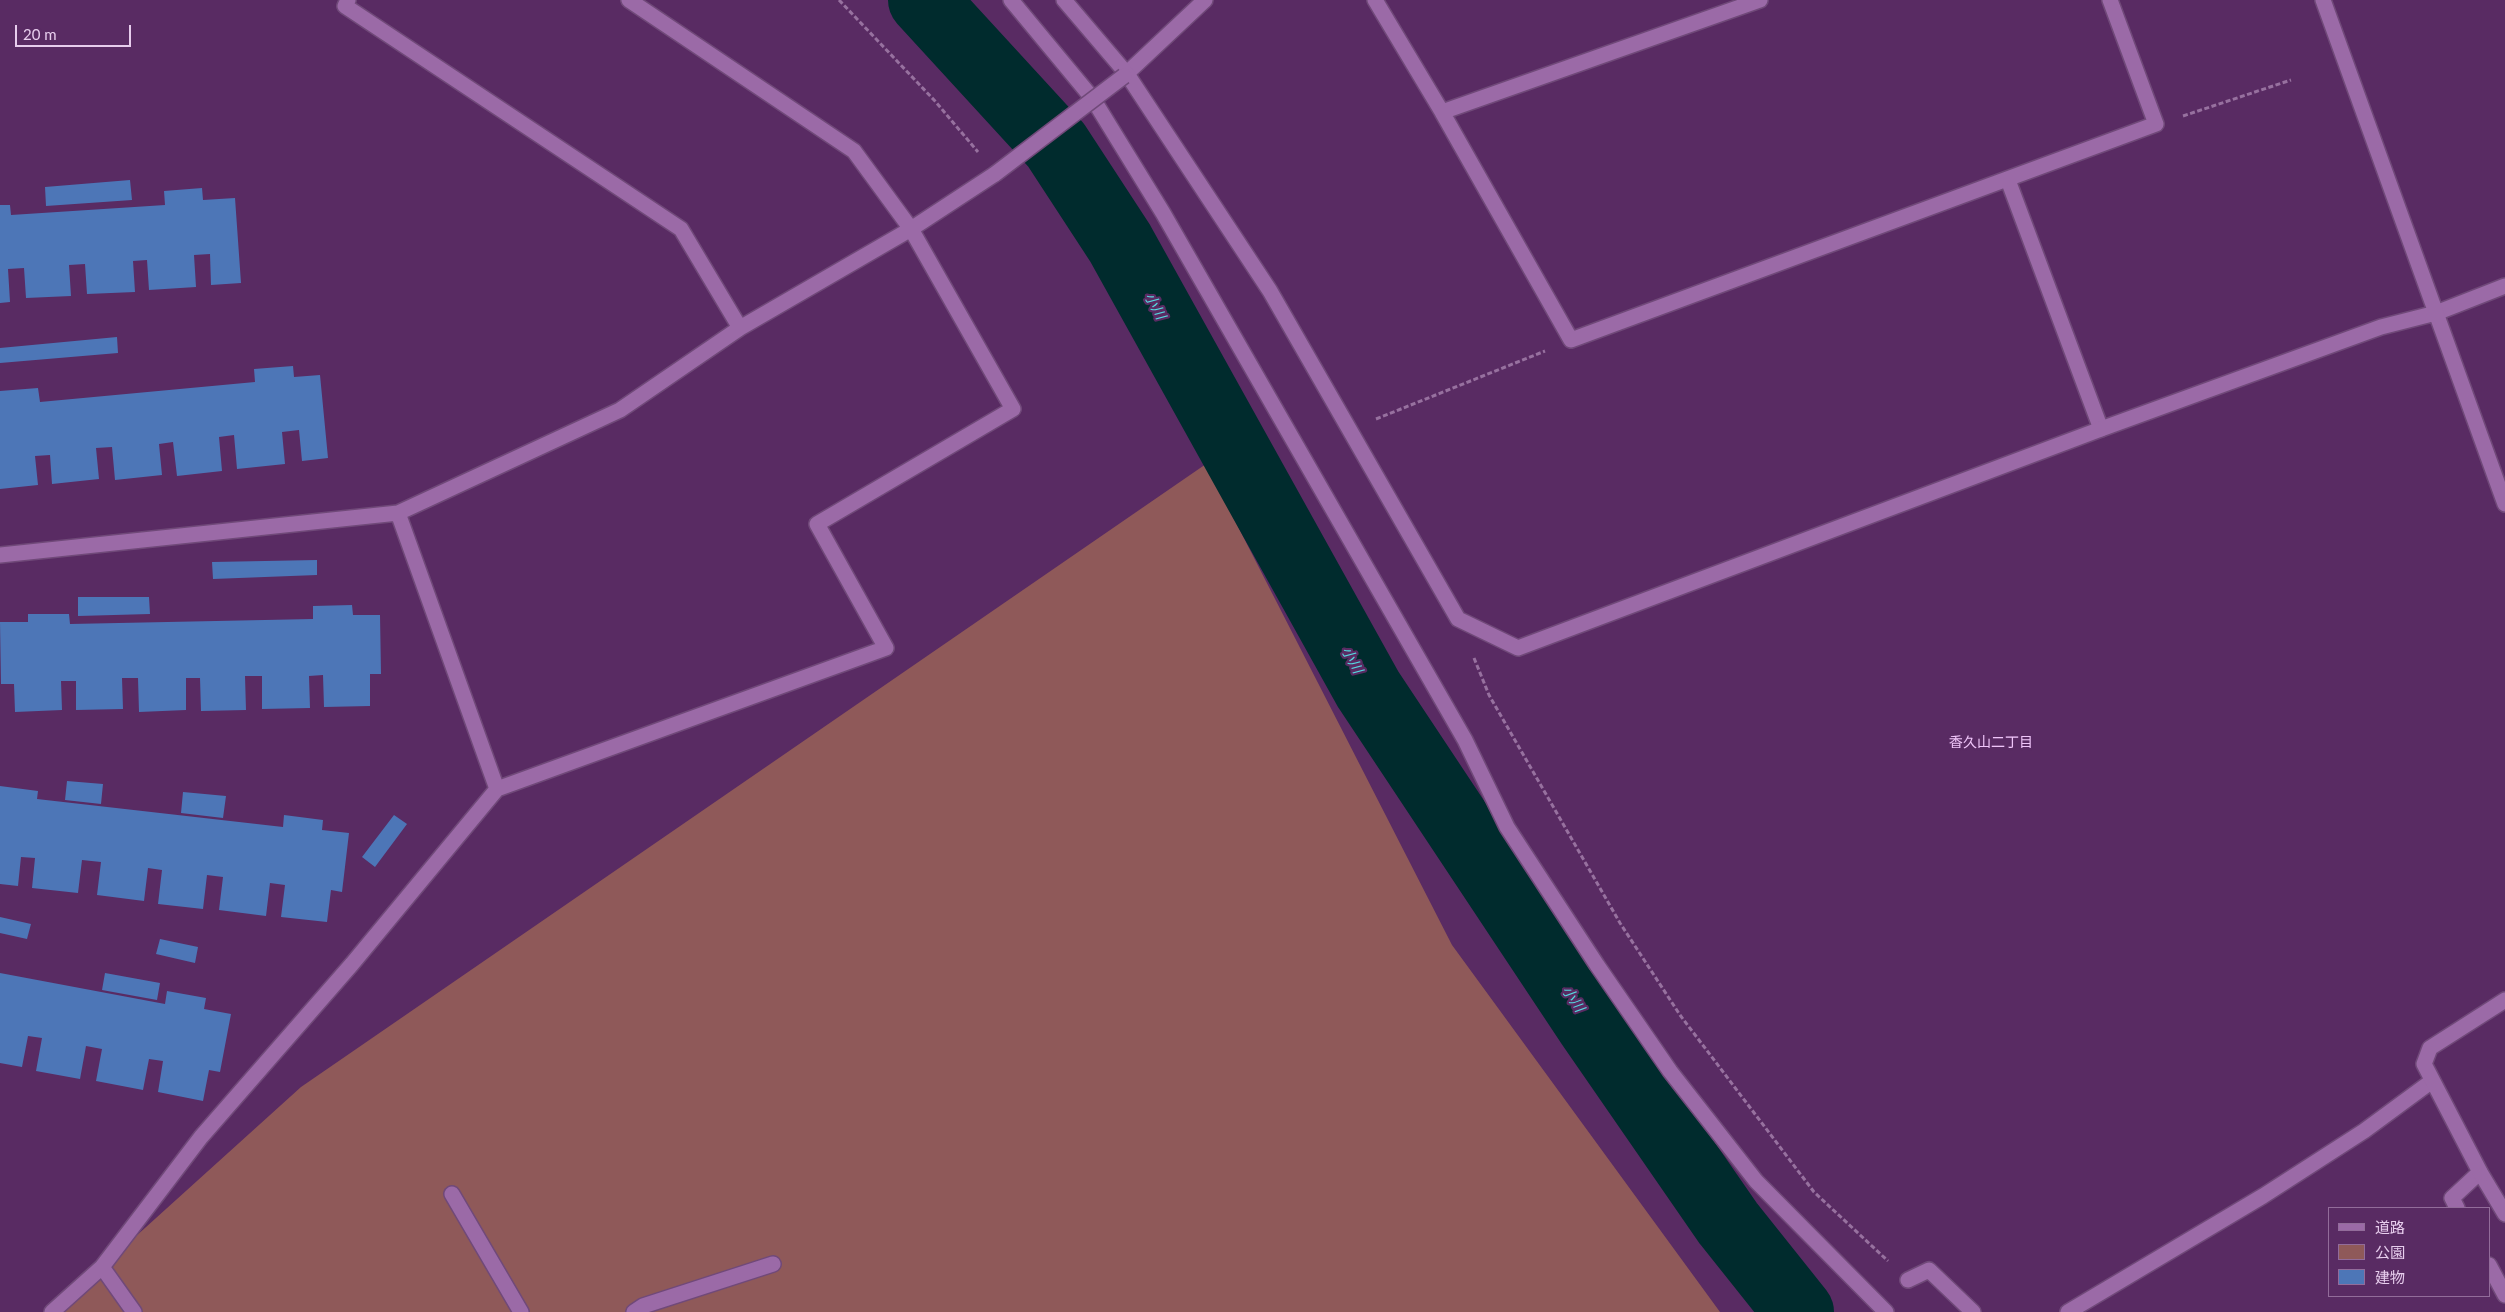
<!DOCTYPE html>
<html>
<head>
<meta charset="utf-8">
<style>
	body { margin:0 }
	#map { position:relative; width:2505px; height:1312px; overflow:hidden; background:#592b63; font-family:Lato,"Noto Sans JP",sans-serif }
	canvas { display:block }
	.legend { position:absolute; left:2328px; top:1207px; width:162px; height:90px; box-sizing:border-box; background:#592b63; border:1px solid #926c9a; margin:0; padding:6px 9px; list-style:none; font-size:15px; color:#e7cded }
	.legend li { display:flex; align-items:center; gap:10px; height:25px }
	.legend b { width:25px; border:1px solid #926c9a }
	.scale { position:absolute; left:15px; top:25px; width:116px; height:22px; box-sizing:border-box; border:2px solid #e7cded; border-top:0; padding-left:6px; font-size:15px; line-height:18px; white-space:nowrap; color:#e7cded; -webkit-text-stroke:4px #592b63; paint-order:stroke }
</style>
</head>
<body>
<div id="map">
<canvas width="2505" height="1312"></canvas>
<ul class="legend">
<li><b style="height:6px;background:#9b6aa7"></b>道路</li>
<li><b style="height:14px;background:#8f5959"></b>公園</li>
<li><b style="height:14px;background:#4d76b7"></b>建物</li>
</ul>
<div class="scale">20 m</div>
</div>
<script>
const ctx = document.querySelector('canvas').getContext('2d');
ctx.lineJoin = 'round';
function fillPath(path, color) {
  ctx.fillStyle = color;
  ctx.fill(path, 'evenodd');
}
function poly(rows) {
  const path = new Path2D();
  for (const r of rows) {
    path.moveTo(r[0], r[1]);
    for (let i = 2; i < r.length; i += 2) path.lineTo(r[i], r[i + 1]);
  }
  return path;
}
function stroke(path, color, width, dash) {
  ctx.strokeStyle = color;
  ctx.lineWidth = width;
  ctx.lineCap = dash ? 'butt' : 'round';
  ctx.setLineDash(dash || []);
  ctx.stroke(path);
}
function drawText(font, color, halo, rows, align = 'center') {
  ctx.font = font + ' Lato,"Noto Sans JP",sans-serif';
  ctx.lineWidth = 4.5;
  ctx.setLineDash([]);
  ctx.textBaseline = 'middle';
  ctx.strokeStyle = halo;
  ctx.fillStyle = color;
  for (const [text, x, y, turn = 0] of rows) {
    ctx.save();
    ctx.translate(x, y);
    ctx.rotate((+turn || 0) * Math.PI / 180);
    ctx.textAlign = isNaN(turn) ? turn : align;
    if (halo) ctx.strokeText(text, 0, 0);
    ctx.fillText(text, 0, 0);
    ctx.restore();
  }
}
fillPath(poly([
	[1206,464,1452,945,1720,1312,52,1312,301,1087]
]), '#8f5959');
stroke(poly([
	[923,0,1056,145,1120,243,1368,689,1591,1025,1728,1223,1799,1312]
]), '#002b2d', 70);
fillPath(poly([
	[130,180,132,200,46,206,45,187],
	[202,188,203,200,235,198,241,283,211,285,210,254,194,255,196,287,149,290,147,260,133,261,135,292,87,294,85,264,69,265,71,296,26,298,24,268,8,269,10,302,0,303,0,205,10,205,11,215,165,205,164,191],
	[117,337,118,353,0,363,0,348],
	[293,366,294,377,320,375,328,458,302,461,299,430,282,432,285,464,237,469,234,435,219,437,222,471,177,476,173,442,159,444,162,475,115,480,112,447,96,448,99,479,52,484,50,455,35,456,38,485,0,489,0,391,38,388,40,402,255,382,254,369],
	[317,560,317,575,213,579,212,562],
	[78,597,149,597,150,614,78,616],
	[352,605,353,615,380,615,381,674,370,674,370,706,324,707,323,675,309,676,310,708,262,709,262,676,245,676,246,710,201,711,200,678,186,678,186,710,139,712,138,678,122,678,123,709,76,710,76,681,61,681,62,710,15,712,14,684,1,684,0,622,28,622,28,614,69,614,70,624,313,619,313,606],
	[67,781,103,784,101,804,65,800],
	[0,786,38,791,37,799,283,827,284,815,323,820,322,830,349,833,342,892,331,890,327,922,281,917,285,885,270,883,266,916,219,910,223,877,207,875,203,909,158,904,162,870,148,868,144,901,97,895,101,862,82,860,78,893,32,888,35,858,21,857,18,886,0,884],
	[183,792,226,796,223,818,181,813],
	[394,815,407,824,375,867,362,857],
	[0,917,31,924,27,939,0,933],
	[160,939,198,947,195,963,156,954],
	[0,973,165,1004,167,991,206,998,204,1009,231,1014,220,1072,209,1070,203,1101,158,1092,163,1061,149,1059,143,1090,96,1081,102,1049,86,1046,80,1079,36,1071,42,1038,28,1036,22,1067,0,1063],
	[105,973,160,983,157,1000,102,990]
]), '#4d76b7');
const service = poly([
	[2457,1208,2452,1198,2480,1172],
	[2489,1265,2505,1295],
	[1908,1280,1929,1270,1973,1312],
	[2068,1312,2263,1196,2364,1131,2432,1081]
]);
const pedestrian = poly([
	[1011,0,1093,99,1163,213,1465,740,1507,827,1597,965,1670,1071,1756,1181,1886,1312]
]);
const minor = poly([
	[348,0,345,6,681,229,740,328],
	[1375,0,1442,112,1571,340,2156,124,2110,0],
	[1124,76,1205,0],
	[1442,112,1760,0],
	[2008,180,2101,429],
	[2436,313,2505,286],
	[0,555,398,513,620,410,740,328,911,229,995,174],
	[497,789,886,648,817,524,1013,409,911,229,854,151,629,0],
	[2505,1000,2430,1048,2424,1064,2480,1172,2505,1214],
	[452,1194,521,1312],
	[102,1267,134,1312],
	[52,1312,102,1267,201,1137,352,964,497,789,398,513],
	[634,1312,643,1306,773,1264]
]);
const tertiary = poly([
	[1064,0,1127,74,1270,291,1458,619,1518,648,2101,429,2381,327,2436,313],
	[2323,0,2505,504]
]);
stroke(service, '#704979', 18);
stroke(pedestrian, '#704979', 18);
stroke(minor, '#704979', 18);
stroke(tertiary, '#704979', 18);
stroke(poly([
	[839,0,935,101,978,152],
	[2183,116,2291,80],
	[1376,419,1545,351],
	[1474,658,1489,695,1620,923,1680,1015,1814,1192,1888,1261]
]), '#97719f', 3, [5, 2.5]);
stroke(service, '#9b6aa7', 15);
stroke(pedestrian, '#9b6aa7', 15);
stroke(minor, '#9b6aa7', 15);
stroke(tertiary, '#9b6aa7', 15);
const minorBridge = poly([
	[995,174,1124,76]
]);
stroke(minorBridge, '#704979', 18, []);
stroke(minorBridge, '#9b6aa7', 15);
drawText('italic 14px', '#56d9df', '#592b63', [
	["小川",1155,306,61],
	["小川",1352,660,61],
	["小川",1573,999,56]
]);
drawText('14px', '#efc5f9', '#592b63', [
	["香久山二丁目",1991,742]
]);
</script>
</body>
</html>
